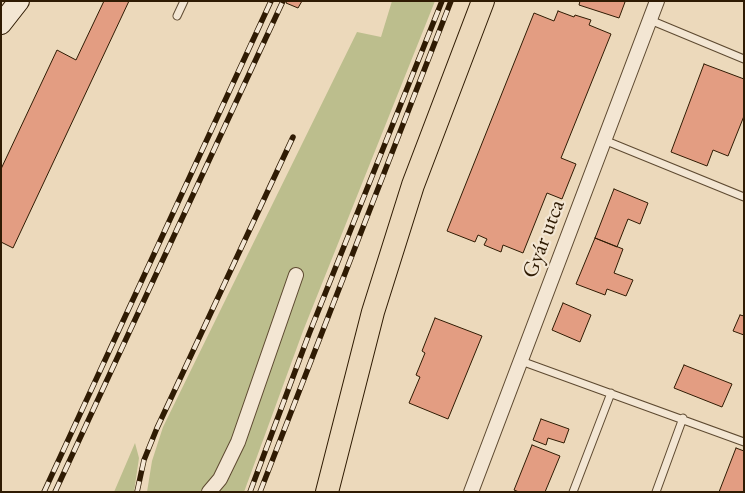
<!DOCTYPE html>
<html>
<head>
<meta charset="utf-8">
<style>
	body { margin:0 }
	#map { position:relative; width:745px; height:493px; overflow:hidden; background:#ecd9bb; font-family:"EB Garamond",serif }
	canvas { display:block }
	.frame { position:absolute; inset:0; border:2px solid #2f1b03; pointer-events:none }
</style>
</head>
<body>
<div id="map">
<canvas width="745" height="493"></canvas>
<div class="frame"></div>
</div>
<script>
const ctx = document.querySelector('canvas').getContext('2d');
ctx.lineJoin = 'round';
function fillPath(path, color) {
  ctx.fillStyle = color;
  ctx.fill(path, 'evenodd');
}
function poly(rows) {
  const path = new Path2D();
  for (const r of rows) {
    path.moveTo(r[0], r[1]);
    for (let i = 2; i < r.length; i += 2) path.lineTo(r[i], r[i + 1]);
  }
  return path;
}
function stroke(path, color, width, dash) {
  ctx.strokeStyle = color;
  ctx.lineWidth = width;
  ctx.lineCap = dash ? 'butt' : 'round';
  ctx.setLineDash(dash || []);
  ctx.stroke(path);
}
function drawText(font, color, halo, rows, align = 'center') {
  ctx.font = font + ' "EB Garamond",serif';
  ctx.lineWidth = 4.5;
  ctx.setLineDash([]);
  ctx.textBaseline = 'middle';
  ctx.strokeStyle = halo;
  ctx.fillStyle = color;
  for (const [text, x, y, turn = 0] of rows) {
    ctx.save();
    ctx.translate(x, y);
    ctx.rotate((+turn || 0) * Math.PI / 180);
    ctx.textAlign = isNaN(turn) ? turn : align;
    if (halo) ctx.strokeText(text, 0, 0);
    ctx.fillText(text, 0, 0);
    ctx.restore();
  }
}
fillPath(poly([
	[392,1,435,1,303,331,244,492,147,492,152,461,163,427,357,32,381,37],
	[135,443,139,458,134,492,114,492]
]), '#bcbe8d');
const building = poly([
	[104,1,129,1,13,248,1,242,1,169,57,50,76,60,104,1],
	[287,1,302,1,298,8,286,3,287,1],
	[580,1,623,1,625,2,619,18,579,5,580,1],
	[558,11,574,17,575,15,591,20,589,25,611,34,561,158,576,164,562,199,547,193,523,253,503,245,501,252,484,245,487,239,478,235,475,242,447,231,534,13,554,21,558,11],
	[704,64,744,79,744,116,728,156,713,150,707,166,671,152,704,64],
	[614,189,648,203,640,224,628,219,617,247,595,238,614,189],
	[595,238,623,249,614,273,633,280,626,296,607,289,605,295,576,284,595,238],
	[563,303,591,315,580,342,552,330,563,303],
	[740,315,744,316,744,335,733,331,740,315],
	[435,318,482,336,448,419,409,403,420,377,416,375,425,353,422,351,435,318],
	[684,365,732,384,722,407,674,388,684,365],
	[541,419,569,429,564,443,548,438,546,445,533,440,541,419],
	[532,445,560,456,545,492,519,492,514,490,532,445],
	[736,448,744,451,744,492,719,492,736,448]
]);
fillPath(building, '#e39d82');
stroke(building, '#2f1b03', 1);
const service = poly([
	[177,16,184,1],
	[650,20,744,59],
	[604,140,744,197],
	[521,361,744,442],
	[573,492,611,393],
	[656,492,683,418]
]);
const minor = poly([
	[209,492,220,479,238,442,296,275],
	[471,492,657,1]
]);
const secondary = poly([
	[1,24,19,1]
]);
const primary = poly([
	[327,492,373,312,413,185,483,1]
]);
stroke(service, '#5e4a31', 9);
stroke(minor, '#5e4a31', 16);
stroke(secondary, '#2f1b03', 22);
stroke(primary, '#2f1b03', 24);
stroke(service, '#f3e6d3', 7);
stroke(minor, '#f3e6d3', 14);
stroke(secondary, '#f3e6d3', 20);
stroke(primary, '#ecd9bb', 22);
const rail = poly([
	[44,492,271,1],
	[55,492,283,1],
	[137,492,144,460,157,428,293,137],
	[250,492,309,334,442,1],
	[260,492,451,1]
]);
stroke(rail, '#2f1b03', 5.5);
stroke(rail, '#f3e6d3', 4, [11]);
drawText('22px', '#2f1b03', '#f3e6d3', [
	["Gyár utca",544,239,-69]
]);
</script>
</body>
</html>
